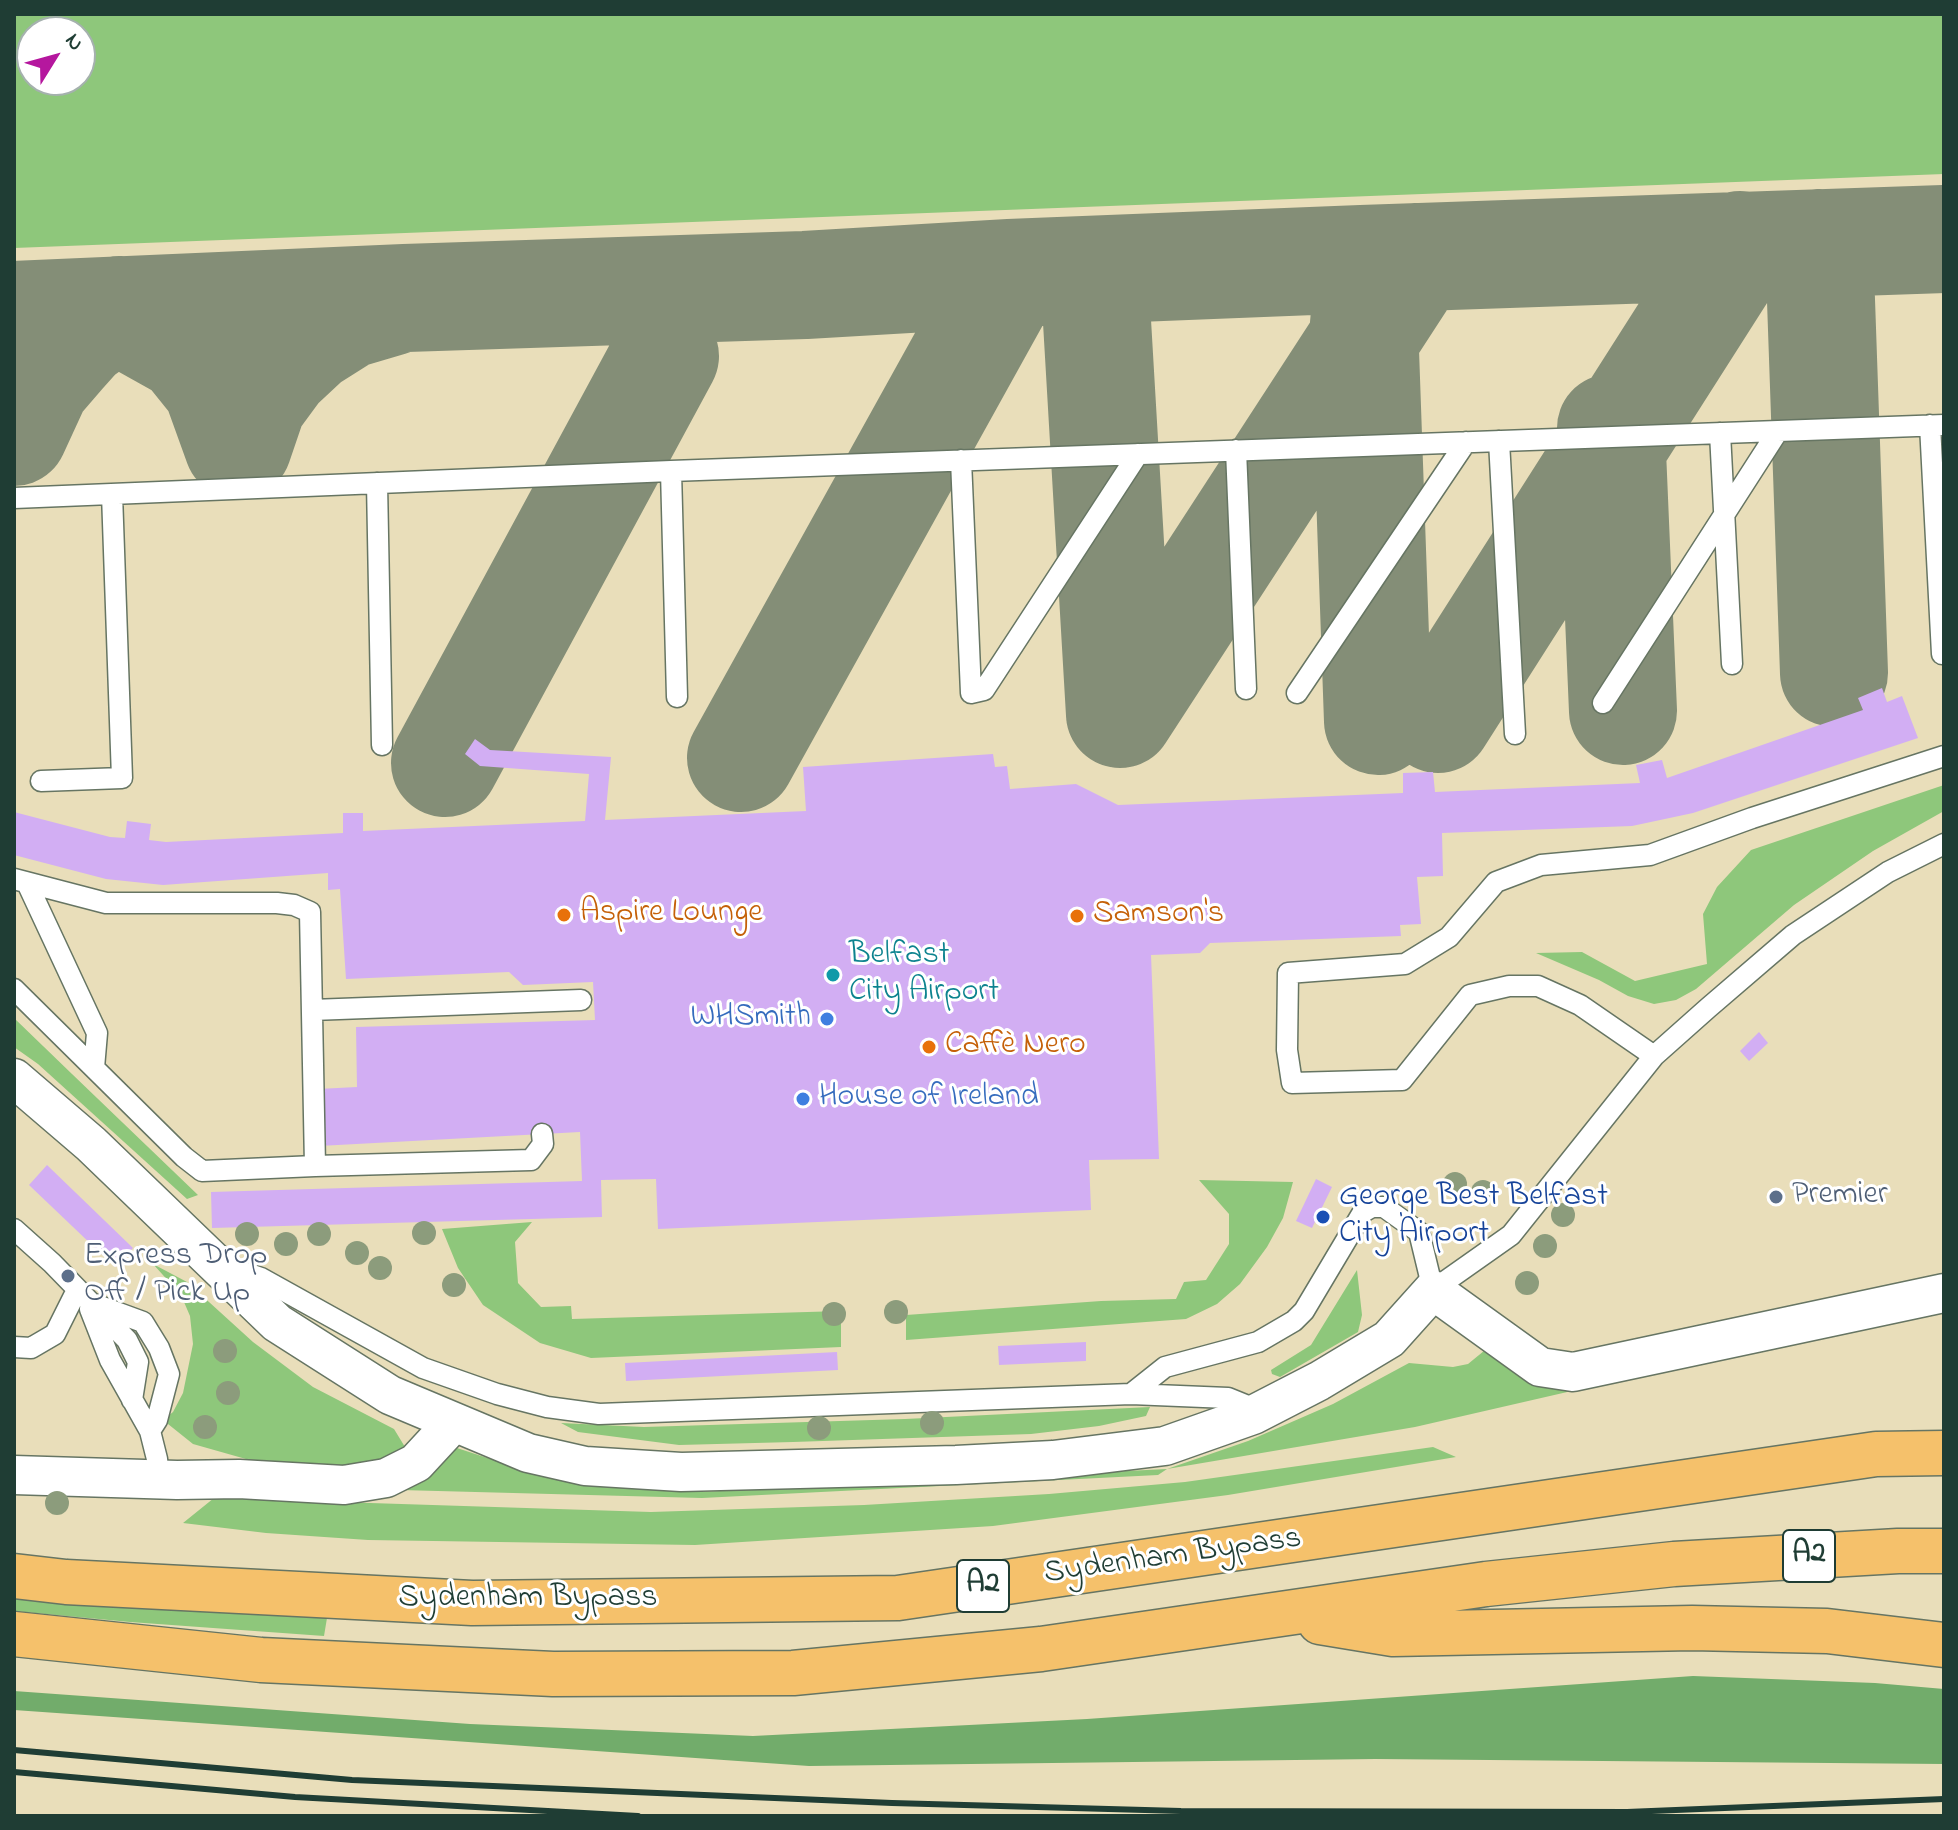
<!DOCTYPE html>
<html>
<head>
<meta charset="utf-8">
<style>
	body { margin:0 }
	#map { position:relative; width:1958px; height:1830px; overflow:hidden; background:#e9deba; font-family:"Indie Flower",sans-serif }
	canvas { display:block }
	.frame { position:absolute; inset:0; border:16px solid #1f3d34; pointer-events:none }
	.north { position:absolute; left:16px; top:16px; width:80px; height:80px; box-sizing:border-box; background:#fff; border:2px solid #a5b1ae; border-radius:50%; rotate:53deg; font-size:22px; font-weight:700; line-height:32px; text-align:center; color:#1f3d34 }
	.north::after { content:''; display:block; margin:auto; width:28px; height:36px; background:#b5179e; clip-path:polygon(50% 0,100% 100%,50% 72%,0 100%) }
</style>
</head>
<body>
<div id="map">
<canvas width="1958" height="1830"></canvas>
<div class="frame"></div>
<div class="north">N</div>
</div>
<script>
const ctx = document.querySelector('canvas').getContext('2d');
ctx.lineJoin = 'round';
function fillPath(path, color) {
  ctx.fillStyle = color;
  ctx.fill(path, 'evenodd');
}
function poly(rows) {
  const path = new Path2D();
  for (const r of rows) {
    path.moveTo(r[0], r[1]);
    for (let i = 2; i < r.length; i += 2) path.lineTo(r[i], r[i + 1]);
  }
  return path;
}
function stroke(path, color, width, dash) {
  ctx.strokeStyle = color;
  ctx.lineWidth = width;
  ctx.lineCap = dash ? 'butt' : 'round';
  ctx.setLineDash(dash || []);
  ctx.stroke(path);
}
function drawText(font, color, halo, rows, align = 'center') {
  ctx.font = font + ' "Indie Flower",sans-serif';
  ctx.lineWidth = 6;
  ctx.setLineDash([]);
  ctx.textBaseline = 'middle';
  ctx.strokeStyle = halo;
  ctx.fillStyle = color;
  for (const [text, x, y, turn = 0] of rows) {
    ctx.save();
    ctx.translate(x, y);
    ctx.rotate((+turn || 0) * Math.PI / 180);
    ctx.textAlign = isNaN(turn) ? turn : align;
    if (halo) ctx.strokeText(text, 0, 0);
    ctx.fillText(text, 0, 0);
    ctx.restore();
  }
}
fillPath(poly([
	[14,14,1944,14,1944,174,14,248],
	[80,32,80,80,32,80,32,32],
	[1944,785,1944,811,1873,851,1794,905,1696,989,1676,1000,1654,1004,1628,996,1599,980,1536,953,1582,952,1635,981,1707,964,1703,914,1717,887,1751,850],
	[14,1018,72,1074,198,1195,187,1199,38,1064,14,1047],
	[1199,1180,1293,1182,1283,1218,1267,1247,1240,1284,1217,1304,1186,1319,906,1340,906,1315,1101,1301,1176,1299,1184,1282,1206,1280,1229,1244,1229,1214],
	[532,1222,515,1242,518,1283,541,1307,571,1306,572,1319,841,1311,841,1347,591,1358,540,1343,483,1305,458,1268,442,1229],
	[153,1264,187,1282,253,1342,313,1387,394,1429,405,1447,395,1460,376,1470,253,1461,193,1444,163,1420,173,1412,183,1393,193,1344,190,1316,181,1295],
	[1357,1270,1362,1315,1358,1332,1280,1377,1272,1374,1271,1370,1311,1345],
	[1490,1346,1576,1390,1415,1427,1167,1469,1158,1475,702,1498,400,1490,454,1447,548,1478,621,1488,700,1492,1167,1469,1248,1441,1333,1404,1409,1363,1453,1367,1468,1364],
	[1150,1407,1146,1416,1099,1426,1031,1434,793,1442,679,1445,578,1432,561,1423,644,1427,905,1419],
	[1433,1447,1456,1457,1228,1495,993,1526,695,1545,368,1540,266,1533,183,1523,214,1498,651,1512,864,1505,1049,1494,1185,1482],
	[14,1594,327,1618,324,1636,130,1622,14,1611]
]), '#8ec77b');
fillPath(poly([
	[1693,1676,1875,1683,1944,1689,1944,1764,1376,1759,809,1766,14,1710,14,1691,470,1724,753,1736,1087,1719]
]), '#72ac6b');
stroke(poly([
	[1819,243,1834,673],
	[1094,270,1120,714],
	[14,315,405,298,805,285,1010,273,1362,259,1944,239],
	[1364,322,1378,721],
	[1611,428,1623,711],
	[14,432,37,382,62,353,79,334,100,319,119,310,187,348,216,384,238,445,253,401,278,367,308,339,346,315,390,302],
	[1120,714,1417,257],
	[1438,719,1740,245],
	[741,758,1010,273],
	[445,763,665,356]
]), '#848e77', 108);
fillPath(poly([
	[1882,688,1887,702,1902,696,1918,738,1693,813,1632,826,1442,833,1443,876,1417,877,1421,924,1400,925,1401,936,1210,943,1200,953,1151,955,1159,1159,1089,1160,1091,1210,658,1229,656,1179,601,1180,602,1217,212,1228,211,1192,582,1181,580,1132,319,1146,318,1089,357,1087,356,1027,595,1020,593,982,523,985,509,972,346,979,340,889,328,890,328,873,163,885,106,879,14,855,14,812,110,837,125,838,127,821,151,824,149,840,166,842,343,833,343,813,363,813,363,831,585,821,589,774,480,766,465,754,475,739,490,750,611,757,605,820,806,811,803,767,993,754,995,767,1007,766,1010,789,1076,784,1118,805,1403,793,1403,773,1433,772,1435,792,1640,783,1636,765,1662,760,1667,778,1863,710,1858,698],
	[1759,1032,1768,1043,1749,1061,1740,1051],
	[47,1165,133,1248,115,1267,29,1185],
	[1316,1179,1332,1187,1312,1228,1296,1221],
	[1086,1342,1086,1361,999,1365,998,1346],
	[837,1352,838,1370,626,1381,625,1363]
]), '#d2aef3');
const service = poly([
	[1930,425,1942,654],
	[1720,433,1732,664],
	[1499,441,1515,734],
	[1236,450,1246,689],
	[961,460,971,693,984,690,1138,454],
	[671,471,677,697],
	[377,483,382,745],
	[14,498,671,471,1944,425],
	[1297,693,1466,442],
	[1603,703,1778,431],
	[41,781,122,778,112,494],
	[14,879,106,903,277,903,294,905,310,912,315,1166,531,1160,543,1144,542,1134],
	[27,883,97,1033,94,1068],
	[14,989,184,1157,202,1171,315,1166],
	[312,1010,581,1000],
	[1654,1056,1580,1005,1538,986,1509,986,1470,995,1402,1080,1292,1083,1287,1050,1288,973,1405,964,1449,937,1496,882,1541,865,1650,855,1752,818,1944,756],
	[14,1229,52,1263,127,1340,138,1362,132,1400],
	[232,1268,261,1278,423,1368,497,1394,547,1407,599,1414,1131,1394,1228,1398,1260,1411],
	[94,1304,143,1322,159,1348,169,1374,157,1420,150,1431],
	[90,1309,110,1360,150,1431,157,1459,159,1479],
	[14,1347,31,1348,55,1334,77,1290],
	[1131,1394,1165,1367,1258,1342,1294,1321,1304,1311,1363,1212,1372,1207,1384,1207,1419,1232,1433,1290,1511,1235,1654,1056,1708,1008,1793,935,1888,872,1944,844]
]);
const minor = poly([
	[14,1078,91,1144,277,1323,390,1395,528,1453,585,1466,681,1472,956,1465,1053,1460,1165,1446,1253,1415,1319,1381,1389,1339,1433,1290,1540,1367,1573,1372,1944,1293],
	[14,1475,177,1480,239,1479,344,1485,386,1478,416,1463,453,1423]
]);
const trunk = poly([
	[14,1576,66,1582,472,1603,898,1598,1876,1454,1944,1453],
	[1320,1622,1393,1634,1692,1628,1827,1631,1944,1645],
	[14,1634,261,1660,553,1674,793,1673,1041,1649,1486,1584,1674,1564,1898,1551,1944,1551]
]);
stroke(service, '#667563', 23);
stroke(minor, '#667563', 41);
stroke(trunk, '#667563', 47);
stroke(service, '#fff', 20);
stroke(minor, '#fff', 38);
stroke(trunk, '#f5c16b', 44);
stroke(poly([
	[14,1750,352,1780,892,1803,1181,1811,1627,1812,1944,1799],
	[14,1772,295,1797,638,1816]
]), '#1f3d34', 6);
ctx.fillStyle = '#8c9c7c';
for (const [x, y] of [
	[1455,1184],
	[1483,1192],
	[1563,1215],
	[424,1233],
	[247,1234],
	[319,1234],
	[286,1244],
	[1545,1246],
	[357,1253],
	[380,1268],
	[1527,1283],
	[454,1285],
	[896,1312],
	[834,1314],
	[225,1351],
	[228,1393],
	[932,1423],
	[205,1427],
	[819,1428],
	[57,1503]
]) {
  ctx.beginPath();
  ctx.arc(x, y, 12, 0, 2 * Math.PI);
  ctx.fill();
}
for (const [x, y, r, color] of [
	[564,915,8,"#e8710a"],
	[1077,916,8,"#e8710a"],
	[833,975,8,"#0f9aa8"],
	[827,1019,8,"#3f7fe0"],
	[929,1047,8,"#e8710a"],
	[803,1099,8,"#3f7fe0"],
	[1776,1197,8,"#5c6f8a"],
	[1323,1217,8,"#1a4fb4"],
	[68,1276,8,"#5c6f8a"]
]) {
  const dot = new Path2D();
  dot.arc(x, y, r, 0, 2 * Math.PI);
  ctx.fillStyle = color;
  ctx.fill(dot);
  stroke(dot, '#fff', 3);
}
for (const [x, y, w] of [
	[1809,1556,52],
	[983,1586,52]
]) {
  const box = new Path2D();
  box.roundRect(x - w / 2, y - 26, w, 52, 6);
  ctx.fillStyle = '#fff';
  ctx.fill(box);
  stroke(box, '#1f3d34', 2);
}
drawText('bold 30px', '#1f3d34', null, [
	["A2",1809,1556],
	["A2",983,1586]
]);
drawText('32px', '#c56008', '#fff', [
	["Aspire Lounge",580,915],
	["Samson's",1093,916],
	["Caffè Nero",945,1047]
], 'left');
drawText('32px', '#0d838f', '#fff', [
	["Belfast",849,957],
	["City Airport",849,994]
], 'left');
drawText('32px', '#366cbe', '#fff', [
	["WHSmith",811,1019],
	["House of Ireland",819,1099,"left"]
], 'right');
drawText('32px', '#4e5e75', '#fff', [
	["Premier",1792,1197],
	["Express Drop",84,1258],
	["Off / Pick Up",84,1295]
], 'left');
drawText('32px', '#164399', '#fff', [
	["George Best Belfast",1339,1199],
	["City Airport",1339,1236]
], 'left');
drawText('32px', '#1f3d34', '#fff', [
	["Sydenham Bypass",1173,1558,-8],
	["Sydenham Bypass",528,1600]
]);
</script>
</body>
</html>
